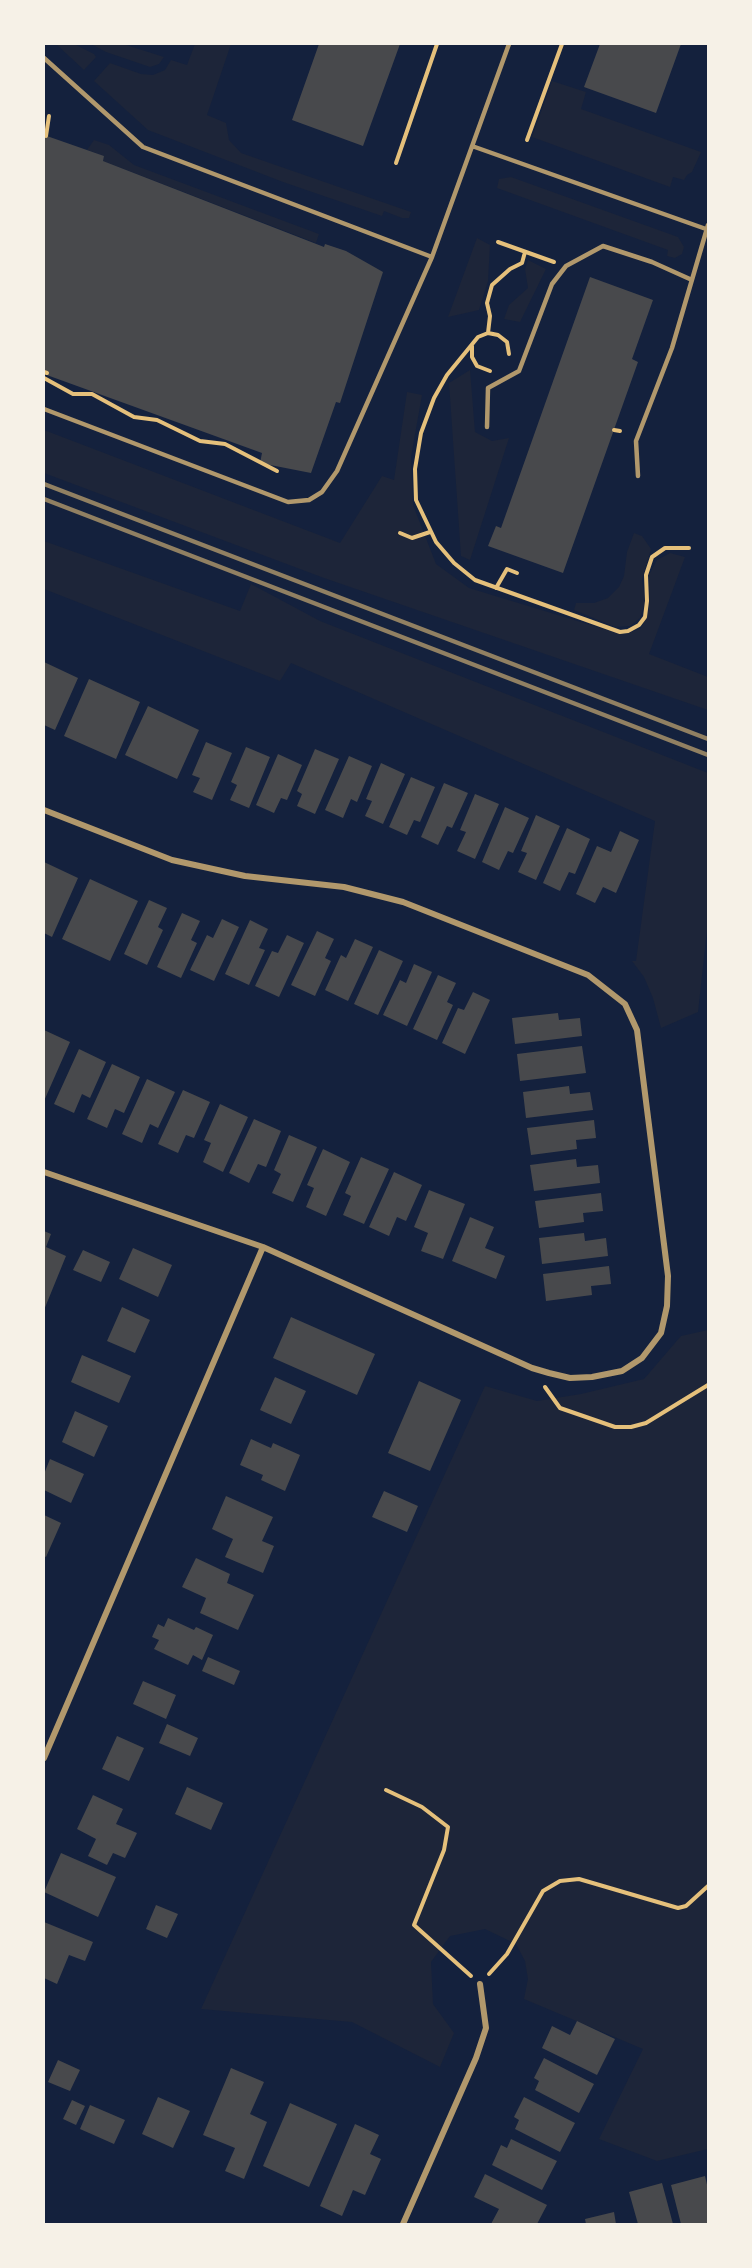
<!DOCTYPE html>
<html>
<head>
<meta charset="utf-8">
<style>
	body { margin:0 }
	#map { position:relative; width:752px; height:2268px; overflow:hidden; background:#14213d; font-family:"Times New Roman",serif }
	canvas { display:block }
	.frame { position:absolute; inset:0; border:45px solid #f6f1e7; pointer-events:none }
</style>
</head>
<body>
<div id="map">
<canvas width="752" height="2268"></canvas>
<div class="frame"></div>
</div>
<script>
const ctx = document.querySelector('canvas').getContext('2d');
ctx.lineJoin = 'round';
function fillPath(path, color) {
  ctx.fillStyle = color;
  ctx.fill(path, 'evenodd');
}
function poly(rows) {
  const path = new Path2D();
  for (const r of rows) {
    path.moveTo(r[0], r[1]);
    for (let i = 2; i < r.length; i += 2) path.lineTo(r[i], r[i + 1]);
  }
  return path;
}
function stroke(path, color, width, dash) {
  ctx.strokeStyle = color;
  ctx.lineWidth = width;
  ctx.lineCap = dash ? 'butt' : 'round';
  ctx.setLineDash(dash || []);
  ctx.stroke(path);
}
fillPath(poly([
	[56,44,74,44,94,54,96,57,84,70],
	[91,44,123,44,164,57,159,64,150,67,106,52],
	[195,44,231,44,207,115,226,123,229,140,241,153,411,212,409,218,402,218,384,211,382,216,283,182,148,130,94,81,110,63,141,74,153,75,165,70,171,60,187,65],
	[552,81,586,92,581,109,701,152,692,172,687,175,684,180,673,177,670,187,532,137],
	[94,140,109,145,134,165,319,234,316,243,103,161,104,156,87,150],
	[511,177,678,237,684,247,682,254,675,258,667,256,668,250,497,188,499,179],
	[477,238,490,245,488,281,479,310,448,317],
	[528,260,546,269,520,322,504,319,509,305,528,288,525,269],
	[470,370,475,432,492,441,509,438,470,560,461,556,449,383],
	[407,392,422,395,411,457,413,505,436,564,469,588,617,633,625,634,640,629,647,617,650,602,649,575,657,560,670,553,685,557,649,654,708,677,708,710,324,578,44,473,44,430,340,543,382,476,394,480],
	[634,533,642,536,651,549,642,579,645,603,640,618,630,626,615,627,574,610,576,603,594,603,608,598,619,587,624,576,627,552],
	[44,541,240,611,251,584,320,621,708,773,708,921,698,1012,661,1028,653,998,644,977,632,961,636,961,655,821,291,663,280,681,44,589],
	[708,1330,708,2149,657,2161,599,2139,643,2049,524,1999,528,1979,525,1961,516,1944,485,1929,450,1936,431,1962,433,2004,454,2033,440,2067,352,2022,201,2009,485,1386,537,1401,581,1394,644,1379,681,1336]
]), '#1d2539');
fillPath(poly([
	[319,44,400,44,363,146,292,120],
	[600,44,681,44,656,113,584,87],
	[44,135,104,156,103,161,324,247,325,244,346,251,383,272,340,403,336,402,311,473,260,463,262,453,44,374],
	[590,277,653,300,632,359,638,362,563,573,488,546,496,526,501,528],
	[44,662,78,678,55,730,44,725],
	[89,679,140,702,116,759,64,736],
	[148,706,199,730,177,779,125,755],
	[206,742,232,753,212,800,193,792,200,778,192,775],
	[246,747,270,757,249,808,230,800,237,785,231,782],
	[315,749,339,759,315,814,297,806,302,794,297,791],
	[278,754,302,765,287,800,281,798,274,813,256,805],
	[349,756,372,766,357,802,351,799,343,818,325,810],
	[381,763,405,774,383,824,365,816,372,801,366,799],
	[411,777,435,787,420,822,414,820,407,835,389,827],
	[444,783,468,793,452,828,447,826,438,845,421,837],
	[475,794,499,804,475,859,457,851,466,832,460,830],
	[505,807,529,818,513,853,508,851,499,870,482,862],
	[536,815,560,826,536,880,518,872,527,853,521,851],
	[567,828,590,839,575,874,569,872,560,891,543,883],
	[620,831,639,840,616,893,603,887,595,903,576,894,597,846,611,852],
	[44,862,78,878,52,937,44,933],
	[90,879,138,901,110,961,62,939],
	[149,900,167,908,158,927,163,930,147,965,124,954],
	[182,913,200,921,191,940,197,943,181,978,157,967],
	[222,919,239,927,214,981,190,970,207,935,213,938],
	[250,920,268,929,259,948,265,950,249,985,225,974],
	[317,931,334,939,325,958,331,961,315,996,291,985],
	[287,935,304,943,279,997,255,986,272,951,278,953],
	[355,939,373,947,348,1001,325,990,341,955,346,958],
	[379,950,403,961,378,1015,354,1004],
	[414,964,432,972,407,1026,383,1015,400,980,406,983],
	[438,975,456,983,447,1002,453,1005,437,1040,413,1029],
	[473,992,490,1000,465,1054,442,1043,458,1008,464,1010],
	[558,1013,559,1020,580,1018,582,1036,515,1044,512,1018],
	[44,1030,70,1042,44,1101],
	[582,1046,586,1073,520,1081,517,1054],
	[79,1049,106,1062,90,1098,82,1094,74,1113,54,1104],
	[112,1064,140,1077,124,1113,115,1109,107,1128,87,1119],
	[147,1079,175,1092,158,1128,150,1124,142,1143,122,1134],
	[569,1086,570,1094,590,1092,593,1110,526,1118,523,1092],
	[183,1090,210,1102,194,1138,186,1135,178,1153,158,1144],
	[220,1104,248,1117,223,1172,203,1162,211,1143,204,1140],
	[254,1119,281,1131,266,1167,258,1164,249,1183,229,1173],
	[594,1120,596,1138,576,1140,577,1149,531,1155,527,1128],
	[289,1135,317,1147,293,1202,272,1193,281,1174,274,1170],
	[323,1149,350,1162,326,1216,306,1207,314,1188,307,1185],
	[361,1157,389,1169,364,1224,343,1215,351,1196,345,1193],
	[576,1159,577,1167,598,1165,600,1183,534,1191,530,1165],
	[394,1172,422,1185,406,1221,397,1217,389,1236,369,1227],
	[429,1190,465,1204,443,1259,421,1251,428,1233,414,1227],
	[601,1193,603,1211,583,1213,584,1222,539,1228,535,1201],
	[470,1217,494,1227,485,1248,505,1256,496,1279,452,1261],
	[44,1231,51,1234,46,1247,66,1256,44,1310],
	[584,1233,585,1241,606,1238,608,1256,542,1264,539,1238],
	[133,1248,172,1265,158,1297,119,1279],
	[83,1250,110,1262,101,1282,73,1270],
	[609,1266,611,1284,591,1286,592,1295,546,1301,543,1274],
	[122,1307,150,1320,135,1353,107,1341],
	[291,1317,375,1354,357,1395,273,1358],
	[82,1355,131,1376,119,1403,71,1382],
	[275,1377,306,1391,291,1424,260,1410],
	[419,1381,461,1400,430,1471,388,1453],
	[75,1411,108,1426,94,1457,62,1442],
	[251,1439,271,1448,273,1443,300,1455,285,1491,261,1480,263,1475,240,1465],
	[50,1459,84,1474,71,1503,44,1490,44,1474],
	[384,1491,418,1506,407,1532,372,1517],
	[226,1496,273,1517,262,1541,274,1546,263,1573,225,1557,233,1539,212,1529],
	[44,1515,61,1523,46,1557,44,1556],
	[196,1558,230,1574,227,1583,254,1595,238,1630,200,1613,206,1598,182,1587],
	[168,1618,194,1630,196,1627,213,1635,202,1660,193,1655,188,1665,154,1649,159,1640,152,1637,158,1624,164,1627],
	[208,1657,240,1671,234,1685,202,1671],
	[143,1681,176,1695,166,1719,133,1704],
	[167,1724,198,1738,190,1756,159,1743],
	[117,1736,144,1748,129,1781,102,1769],
	[187,1787,223,1803,211,1830,175,1814],
	[93,1795,123,1809,116,1824,137,1833,125,1858,113,1853,107,1865,88,1856,96,1839,77,1829],
	[61,1853,116,1877,98,1917,44,1892],
	[156,1905,178,1914,167,1938,146,1929],
	[44,1922,93,1942,85,1961,69,1955,57,1984,44,1978],
	[577,2021,615,2039,597,2075,542,2048,552,2026,570,2035],
	[544,2058,594,2084,579,2113,535,2090,539,2081,534,2078],
	[58,2060,80,2070,70,2091,48,2082],
	[231,2068,264,2082,250,2114,267,2122,244,2179,225,2171,235,2148,203,2135],
	[158,2097,190,2111,173,2148,142,2134],
	[524,2097,575,2123,560,2152,515,2129,519,2120,514,2117],
	[72,2100,85,2106,76,2125,63,2119],
	[290,2103,337,2124,309,2187,263,2166],
	[90,2105,125,2120,114,2144,80,2129],
	[355,2124,379,2135,370,2154,381,2159,365,2195,353,2190,342,2216,320,2206],
	[511,2139,557,2161,542,2190,492,2165,501,2145,507,2148],
	[485,2174,547,2205,537,2224,491,2224,499,2209,474,2197],
	[705,2176,708,2189,708,2224,681,2224,671,2185],
	[662,2183,673,2224,638,2224,629,2192],
	[614,2212,616,2224,586,2224,585,2219]
]), '#48494c');
stroke(poly([
	[46,136,49,116],
	[527,140,562,44],
	[396,163,437,44],
	[498,242,554,262],
	[488,333,490,316,487,303,492,285,510,269,522,263,525,252],
	[472,346,472,357,477,366,490,371],
	[509,354,507,342,498,335,488,333,478,337,447,375,434,398,421,433,415,469,416,500,436,542,454,563,475,580,620,632,628,631,639,625,645,617,647,601,646,575,652,557,665,548,689,548],
	[44,372,47,373],
	[44,378,73,394,92,394,134,417,157,420,200,441,225,444,277,471],
	[614,430,620,431],
	[400,533,412,538,430,532],
	[496,588,507,569,517,573],
	[545,1387,560,1408,615,1427,631,1427,646,1423,708,1385],
	[386,1790,422,1807,448,1827,444,1850,414,1925,471,1976],
	[489,1974,507,1954,543,1891,560,1881,579,1879,678,1908,686,1906,708,1886]
]), '#e5c07b', 4);
stroke(poly([
	[44,58,143,147,432,257],
	[472,146,706,229],
	[44,409,288,502,309,500,322,492,337,471,432,257,509,44],
	[487,427,488,388,519,371,552,284,566,266,603,246,652,262,692,280],
	[638,476,636,441,672,348,708,225]
]), '#b1986c', 4.5);
stroke(poly([
	[44,810,172,860,245,876,344,887,403,902,588,975,625,1004,637,1030,668,1276,667,1306,661,1333,642,1358,622,1371,592,1377,570,1378,549,1373,532,1368,263,1247,44,1172],
	[44,1758,263,1247],
	[403,2224,476,2058,486,2028,480,1984]
]), '#b1986c', 6);
stroke(poly([
	[44,484,708,739],
	[44,499,708,755]
]), '#918062', 4.5);
</script>
</body>
</html>
